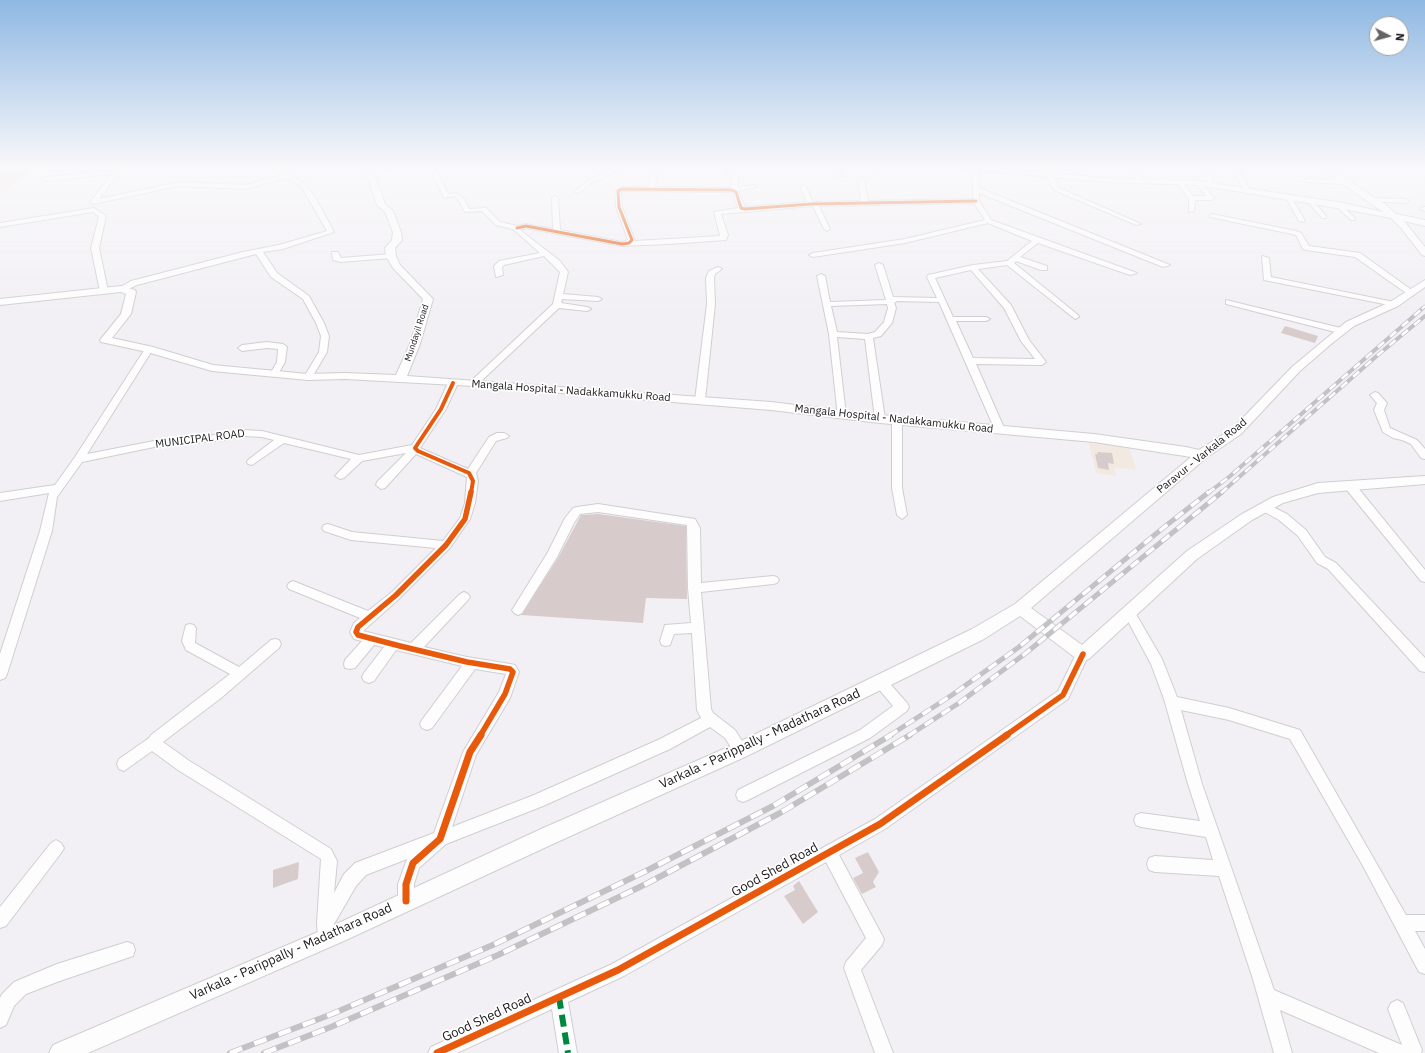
<!DOCTYPE html>
<html>
<head>
<meta charset="utf-8">
<style>
	body { margin:0 }
	#map { position:relative; width:1425px; height:1053px; overflow:hidden; background:#f2f0f4; font-family:"IBM Plex Sans",sans-serif }
	canvas { display:block }
	.north { position:absolute; left:1369px; top:16px; width:40px; height:40px; box-sizing:border-box; background:#fff; border:1px solid #a3a2a3; border-radius:50%; rotate:96deg; font-size:11px; font-weight:700; line-height:16px; text-align:center; color:#191719 }
	.north::after { content:''; display:block; margin:auto; width:14px; height:18px; background:#656366; clip-path:polygon(50% 0,100% 100%,50% 72%,0 100%) }
</style>
</head>
<body>
<div id="map">
<canvas width="1425" height="1053"></canvas>
<div class="north">N</div>
</div>
<script>
const ctx = document.querySelector('canvas').getContext('2d');
ctx.lineJoin = 'round';
function fillPath(path, color) {
  ctx.fillStyle = color;
  ctx.fill(path, 'evenodd');
}
function poly(rows) {
  const path = new Path2D();
  for (const r of rows) {
    path.moveTo(r[0], r[1]);
    for (let i = 2; i < r.length; i += 2) path.lineTo(r[i], r[i + 1]);
  }
  return path;
}
function stroke(path, color, width, dash) {
  ctx.strokeStyle = color;
  ctx.lineWidth = width;
  ctx.lineCap = dash ? 'butt' : 'round';
  ctx.setLineDash(dash || []);
  ctx.stroke(path);
}
function drawText(font, color, halo, rows, align = 'center') {
  ctx.font = font + ' "IBM Plex Sans",sans-serif';
  ctx.lineWidth = 3.5;
  ctx.setLineDash([]);
  ctx.textBaseline = 'middle';
  ctx.strokeStyle = halo;
  ctx.fillStyle = color;
  for (const [text, x, y, turn = 0] of rows) {
    ctx.save();
    ctx.translate(x, y);
    ctx.rotate((+turn || 0) * Math.PI / 180);
    ctx.textAlign = isNaN(turn) ? turn : align;
    if (halo) ctx.strokeText(text, 0, 0);
    ctx.fillText(text, 0, 0);
    ctx.restore();
  }
}
fillPath(poly([
	[0,167,36,167,0,195]
]), '#f4e9e1');
fillPath(poly([
	[1089,443,1129,447,1136,470,1115,468,1116,476,1096,473]
]), '#f2eae1');
fillPath(poly([
	[1285,326,1318,336,1315,343,1281,333],
	[1097,452,1112,453,1114,464,1108,463,1109,470,1098,468,1095,454,1098,454],
	[598,514,686,526,687,599,646,598,643,623,521,615,558,558,581,515],
	[868,852,879,872,873,882,876,887,862,894,853,878,863,873,855,858],
	[299,862,298,879,273,888,273,870],
	[799,881,818,912,803,924,784,896,795,890,793,886]
]), '#d7cccb');
const minor = poly([
	[117,167,124,167,99,199,179,182,245,185,282,175,269,167,277,167,305,184,316,199,334,232,283,249,263,252,277,273,309,296,324,323,329,336,327,352,311,379,308,380,304,377,319,352,321,336,316,323,303,299,271,277,256,254,137,285,124,291,117,289,131,281,243,252,279,245,327,231,301,186,286,178,245,189,179,186,93,204,90,202,112,174,46,181,43,179,46,177,116,170,117,167],
	[374,167,393,167,369,172,366,170,374,167],
	[429,167,435,167,448,194,457,193,464,199,469,209,486,208,500,222,517,226,526,224,553,229,552,198,555,196,558,198,560,230,622,242,628,240,616,207,615,191,622,187,648,187,652,167,658,167,655,187,731,188,731,176,725,173,728,171,736,174,738,178,738,187,754,185,757,187,738,191,745,207,807,202,800,187,803,185,806,187,813,202,861,201,858,181,861,179,864,181,868,201,973,199,973,169,977,167,979,169,979,188,1170,265,1163,267,979,193,979,201,991,220,1137,273,1130,275,1038,243,1020,257,1047,266,1047,270,1041,270,1016,261,1014,263,1078,315,1079,317,1075,319,1007,265,978,269,1011,305,1029,340,1046,362,1042,365,976,364,1005,430,1000,433,995,430,939,302,897,301,894,303,896,308,892,323,881,336,873,338,885,419,883,421,880,422,875,419,865,339,837,337,846,415,844,417,838,417,829,334,817,276,821,274,825,276,830,302,886,300,875,265,879,263,883,265,893,297,937,298,927,277,928,275,973,265,1007,261,1032,241,988,223,905,243,813,257,809,255,813,253,905,239,985,220,974,203,819,206,830,229,827,231,824,229,813,206,721,214,728,235,726,240,668,244,622,246,526,228,520,230,560,261,568,272,563,294,598,297,602,299,598,301,562,299,561,303,587,307,591,309,587,311,559,308,477,385,474,386,471,385,471,381,553,304,560,272,544,256,504,265,502,267,503,275,496,277,494,266,499,261,540,253,513,229,496,225,482,211,465,212,459,201,454,196,444,198,429,167],
	[623,191,731,192,733,193,738,208,714,212,720,236,635,241,622,207,621,192,623,191],
	[971,270,1004,308,1021,341,1035,359,973,358,956,321,986,321,990,319,986,317,953,317,935,278,971,270],
	[887,304,888,308,884,322,875,332,868,334,837,332,831,306,887,304],
	[616,167,626,167,591,183,579,193,574,192,587,181,616,167],
	[835,167,841,167,842,176,838,176,835,167],
	[875,167,881,167,882,171,877,172,875,167],
	[1042,167,1048,167,1059,188,1141,224,1136,225,1054,190,1042,167],
	[1128,167,1134,167,1142,181,1141,182,1137,182,1128,167],
	[1206,167,1212,167,1214,176,1212,185,1207,184,1208,176,1206,167],
	[1231,167,1237,167,1250,191,1249,192,1245,192,1231,167],
	[1307,179,1345,180,1348,182,1345,184,1305,182,1304,181,1307,179],
	[1180,180,1182,181,1193,196,1206,196,1196,183,1201,182,1214,198,1211,200,1195,200,1194,211,1189,212,1189,200,1177,182,1180,180],
	[1289,196,1292,198,1305,221,1304,222,1299,221,1286,198,1289,196],
	[1373,198,1406,199,1409,201,1406,203,1371,201,1371,199,1373,198],
	[1308,200,1312,200,1326,216,1326,218,1322,218,1308,202,1308,200],
	[1336,204,1340,204,1355,218,1355,220,1351,220,1336,206,1336,204],
	[1423,207,1425,207,1425,211,1420,209,1423,207],
	[94,208,106,216,99,248,108,291,104,293,100,291,91,248,99,217,93,212,0,227,0,223,94,208],
	[1212,214,1296,231,1301,233,1309,246,1360,253,1416,293,1409,295,1355,257,1306,250,1303,249,1296,235,1292,234,1210,217,1210,215,1212,214],
	[332,252,338,252,341,258,391,254,395,256,391,258,340,262,333,260,332,252],
	[1262,256,1269,258,1271,277,1394,302,1398,304,1394,306,1264,280,1262,256],
	[718,267,722,269,715,274,714,278,715,304,705,400,700,403,695,400,707,304,706,278,709,271,718,267],
	[1226,300,1345,329,1346,331,1342,334,1339,333,1226,304,1226,300],
	[267,342,283,344,287,347,285,362,277,376,271,376,270,374,277,362,278,349,267,348,242,351,238,348,242,345,267,342],
	[149,346,153,349,87,454,154,441,225,434,244,430,262,431,359,455,412,445,436,409,448,383,453,380,458,383,446,409,420,448,468,469,489,437,497,433,504,433,509,436,507,438,496,441,476,473,478,481,475,503,470,519,450,548,400,598,363,631,411,643,460,594,464,592,468,594,470,597,468,600,424,647,467,657,510,664,515,665,519,672,510,698,476,755,452,827,534,795,660,739,701,718,697,710,692,633,674,634,670,645,666,646,662,645,660,641,665,625,691,623,688,588,687,525,598,512,580,514,574,523,557,557,522,613,518,615,514,613,512,610,514,607,548,552,565,518,573,508,577,507,598,504,695,519,700,528,701,583,773,576,777,577,779,580,777,583,773,584,701,592,711,709,713,713,735,730,748,750,746,755,741,756,736,755,725,738,710,727,670,749,543,806,446,844,419,868,414,884,414,901,412,907,406,909,400,907,398,901,398,884,407,859,366,875,356,886,334,924,334,938,332,944,326,946,320,944,318,938,317,923,321,859,178,770,152,751,124,771,119,769,117,764,119,759,149,738,151,735,230,674,186,650,182,641,186,625,190,624,194,625,196,629,195,643,239,667,271,640,275,639,279,640,281,644,279,648,221,698,163,742,188,760,331,849,337,861,334,893,344,874,355,863,434,833,463,752,499,692,506,674,475,669,432,728,427,730,422,728,420,724,422,720,462,666,396,650,374,681,369,683,364,681,362,677,364,673,384,647,374,645,355,668,350,669,345,668,344,664,345,660,362,641,354,639,350,632,354,623,360,618,289,589,287,586,289,583,293,581,368,611,392,592,436,548,351,540,324,531,322,528,324,525,328,524,352,532,443,541,460,518,465,503,467,477,416,454,385,488,381,489,376,485,377,482,406,453,362,461,344,478,340,479,335,476,351,459,284,443,252,465,248,464,247,462,248,460,274,440,262,437,244,436,225,440,154,447,82,462,57,497,52,531,7,674,5,678,0,680,0,654,40,531,49,493,0,501,0,493,55,485,75,457,145,349,149,346],
	[1375,392,1378,393,1387,403,1384,410,1390,428,1417,440,1425,449,1425,459,1421,458,1411,444,1402,440,1393,438,1383,432,1374,410,1377,403,1370,395,1375,392],
	[897,418,902,421,902,488,907,515,902,519,897,515,892,488,892,421,897,418],
	[1350,482,1354,483,1425,570,1425,582,1421,581,1346,489,1345,486,1346,483,1350,482],
	[1265,503,1287,514,1306,530,1325,557,1336,563,1425,658,1425,672,1420,671,1328,569,1317,563,1298,536,1279,520,1261,510,1260,507,1265,503],
	[1129,607,1133,609,1162,659,1177,697,1229,708,1300,730,1406,915,1425,915,1425,931,1415,931,1425,949,1425,974,1419,972,1363,866,1290,739,1229,720,1181,710,1202,784,1274,990,1402,1045,1388,1009,1391,1003,1397,1000,1403,1003,1422,1050,1421,1053,1379,1053,1280,1010,1292,1053,1274,1053,1252,976,1219,876,1155,872,1149,870,1147,864,1149,858,1155,856,1213,860,1206,837,1141,827,1136,825,1134,820,1136,815,1141,813,1200,821,1188,784,1164,699,1151,664,1123,612,1125,609,1129,607],
	[1083,649,1088,650,1089,654,1068,699,885,829,839,855,884,939,882,945,861,970,893,1053,875,1053,844,968,846,962,866,938,826,862,624,976,568,1002,577,1053,559,1053,552,1009,457,1053,428,1053,431,1047,612,964,875,819,1058,691,1078,650,1083,649],
	[880,676,885,678,907,703,909,707,907,711,870,738,748,800,743,802,738,800,736,795,738,790,860,730,893,706,873,682,875,678,880,676],
	[56,840,61,843,64,848,61,853,6,926,0,928,0,907,51,843,56,840],
	[127,942,133,944,135,950,133,956,57,982,26,994,14,1006,6,1025,0,1028,0,998,2,994,14,982,57,964,127,942]
]);
const major = poly([
	[364,167,372,167,385,204,393,211,401,232,402,240,395,248,396,256,400,265,433,299,420,344,407,376,771,402,880,415,1094,434,1186,447,1199,450,1233,428,1292,367,1346,322,1390,302,1425,280,1425,287,1398,306,1354,326,1330,345,1300,371,1241,434,1206,458,1031,608,1082,645,1187,551,1242,514,1273,497,1318,483,1425,476,1425,484,1318,493,1283,503,1252,520,1197,559,1089,659,1083,661,1077,659,1020,616,984,639,747,756,555,843,346,940,88,1053,49,1053,53,1045,332,926,541,829,735,744,972,629,1015,604,1191,457,1094,442,880,423,771,410,474,386,345,379,308,380,212,371,147,352,101,342,100,340,121,314,126,294,121,292,0,305,0,299,121,286,135,290,136,292,131,314,112,338,153,347,213,365,308,374,345,373,396,375,410,344,423,299,393,268,386,256,385,248,392,240,393,232,385,212,377,205,364,167],
	[959,167,993,167,1104,178,1199,181,1343,203,1383,212,1318,167,1328,167,1386,205,1396,214,1425,220,1425,226,1404,221,1425,247,1425,256,1422,255,1401,228,1391,218,1343,209,1199,185,1104,182,963,169,959,167]
]);
stroke(minor, '#d0ced1', 2);
stroke(major, '#d0ced1', 2);
fillPath(minor, '#fdfdfd');
fillPath(major, '#fdfdfd');
const railFar3 = poly([
	[1422,309,1425,306]
]);
const railFar2 = poly([
	[1208,493,1229,477,1423,308],
	[1221,493,1379,354,1425,316]
]);
const railFar1 = poly([
	[889,736,952,695,1019,647,1163,528,1209,492],
	[908,736,959,703,1026,653,1222,492]
]);
const rail = poly([
	[230,1053,332,1014,495,944,644,872,773,806,891,735],
	[264,1053,331,1027,498,955,646,884,780,813,910,735]
]);
stroke(railFar3, '#c2c1c3', 3);
stroke(railFar2, '#c2c1c3', 4);
stroke(railFar1, '#c2c1c3', 5);
stroke(rail, '#c2c1c3', 6);
stroke(railFar3, '#fff', 2, [5.5]);
stroke(railFar2, '#fff', 2.5, [8]);
stroke(railFar1, '#fff', 3.5, [10]);
stroke(rail, '#fff', 4.5, [13]);
stroke(poly([
	[559,997,568,1053]
]), '#00873e', 6, [12, 6]);
stroke(poly([
	[517,228,526,226,622,244,629,243,632,240,619,207,618,191,622,189,732,190,736,192,741,208,745,209,811,204,976,201]
]), '#e8590c', 3);
stroke(poly([
	[453,383,441,409,415,448,418,451,469,473,473,481,471,493]
]), '#e8590c', 4);
stroke(poly([
	[471,492,465,519,446,545,396,595,358,627,356,632,358,635,400,646,467,662,510,669,513,672,505,694,480,736],
	[1005,736,1063,695,1083,654]
]), '#e8590c', 5.5);
stroke(poly([
	[406,901,406,884,413,863,440,839,470,752,481,735],
	[437,1053,618,970,880,824,1007,735]
]), '#e8590c', 7);
const sky = ctx.createLinearGradient(0, 0, 0, 315);
sky.addColorStop(0, '#8fb8e3');
sky.addColorStop(0.53, '#f9f8fa');
sky.addColorStop(1, '#f9f8fa00');
ctx.fillStyle = sky;
ctx.fillRect(0, 0, 1425, 315);
drawText('9px', '#191719', '#fff', [
	["Mundayil Road",417,333,-72]
]);
drawText('11px', '#191719', '#fff', [
	["Mangala Hospital - Nadakkamukku Road",571,391,4],
	["Mangala Hospital - Nadakkamukku Road",894,419,6],
	["MUNICIPAL ROAD",200,439,-7],
	["Paravur - Varkala Road",1202,456,-39]
]);
drawText('13px', '#191719', '#fff', [
	["Varkala - Parippally - Madathara Road",760,739,-25],
	["Good Shed Road",775,870,-29],
	["Varkala - Parippally - Madathara Road",291,952,-24],
	["Good Shed Road",487,1018,-25]
]);
</script>
</body>
</html>
